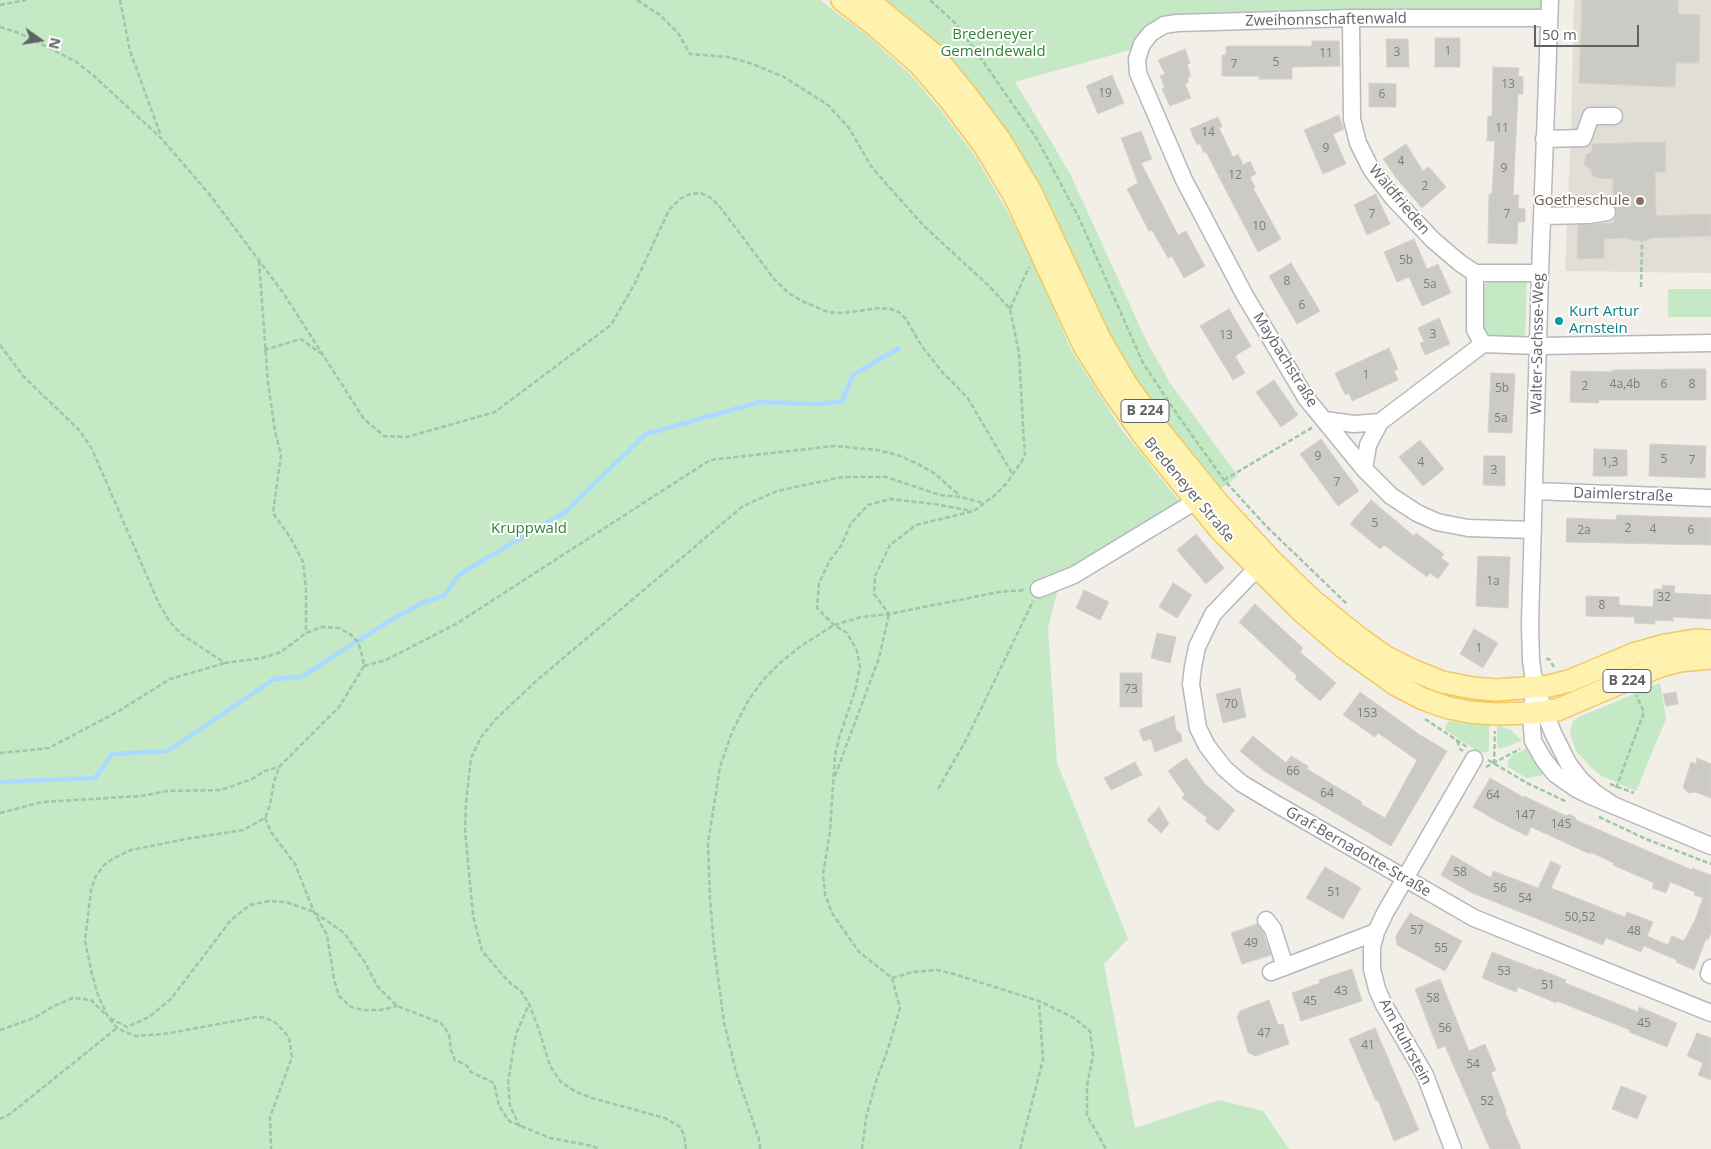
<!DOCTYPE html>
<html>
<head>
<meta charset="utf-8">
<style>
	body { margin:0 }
	#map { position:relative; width:1711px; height:1149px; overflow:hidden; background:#f1efe8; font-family:"Open Sans",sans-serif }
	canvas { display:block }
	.north { position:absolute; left:15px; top:15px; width:50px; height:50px; -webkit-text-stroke:4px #fff; paint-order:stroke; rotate:103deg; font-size:14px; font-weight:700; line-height:20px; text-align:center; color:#5f6368 }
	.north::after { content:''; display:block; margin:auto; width:18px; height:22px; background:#5f6368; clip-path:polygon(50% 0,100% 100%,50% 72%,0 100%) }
	.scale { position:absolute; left:1534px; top:25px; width:105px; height:22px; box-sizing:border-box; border:2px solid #5f6368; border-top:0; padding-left:6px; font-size:15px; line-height:18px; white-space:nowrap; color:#5f6368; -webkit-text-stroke:4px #fff; paint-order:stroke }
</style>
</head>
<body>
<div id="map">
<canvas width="1711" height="1149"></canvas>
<div class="north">N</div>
<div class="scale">50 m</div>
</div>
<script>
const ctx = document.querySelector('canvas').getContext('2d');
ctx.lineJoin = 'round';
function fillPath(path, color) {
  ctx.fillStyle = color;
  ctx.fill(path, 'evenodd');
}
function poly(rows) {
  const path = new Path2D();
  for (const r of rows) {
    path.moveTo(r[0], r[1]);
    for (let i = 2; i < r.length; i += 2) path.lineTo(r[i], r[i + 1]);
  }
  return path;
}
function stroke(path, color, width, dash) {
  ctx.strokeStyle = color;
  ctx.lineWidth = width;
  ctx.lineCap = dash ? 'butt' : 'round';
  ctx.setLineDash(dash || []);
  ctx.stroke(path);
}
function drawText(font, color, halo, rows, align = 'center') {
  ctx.font = font + ' "Open Sans",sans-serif';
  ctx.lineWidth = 4;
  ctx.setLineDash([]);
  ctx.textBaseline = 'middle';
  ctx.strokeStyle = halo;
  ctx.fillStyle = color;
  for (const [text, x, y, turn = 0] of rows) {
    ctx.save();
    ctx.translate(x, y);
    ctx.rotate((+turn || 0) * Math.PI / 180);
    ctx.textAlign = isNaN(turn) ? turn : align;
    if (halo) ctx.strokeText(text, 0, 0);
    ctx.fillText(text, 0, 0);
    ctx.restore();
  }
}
fillPath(poly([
	[1574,0,1711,0,1711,273,1565,271,1571,130]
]), '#e1ded6');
fillPath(poly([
	[0,0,820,0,869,37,909,73,939,108,975,156,1005,207,1033,261,1071,350,1122,430,1188,512,1057,592,1048,628,1057,763,1128,939,1104,964,1135,1128,1219,1100,1263,1111,1289,1149,0,1149],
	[882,0,1548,0,1546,16,1178,20,1137,48,1015,82,1052,143,1071,176,1146,340,1170,383,1238,476,1219,490,1146,400],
	[1494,278,1527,279,1525,341,1493,338,1485,333,1481,322,1481,298,1484,285],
	[1668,289,1711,289,1711,317,1668,317],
	[1660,683,1666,719,1636,791,1600,775,1592,768,1576,751,1570,733,1572,723,1577,718],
	[1449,721,1463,723,1489,724,1489,749,1488,752,1480,753,1447,731,1445,728],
	[1497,725,1511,730,1522,741,1500,749,1497,746],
	[1527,748,1546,771,1545,775,1526,778,1508,767,1508,761,1511,756]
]), '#c5e8c5');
stroke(poly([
	[0,782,95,778,112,754,168,751,274,679,301,677,391,620,424,602,444,596,460,574,565,512,646,434,760,402,820,404,842,401,853,375,899,348]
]), '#aadaff', 4.5);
const building = poly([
	[1582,0,1678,0,1678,14,1700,15,1699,63,1676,63,1675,87,1579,83,1582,0],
	[1435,38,1460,38,1460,67,1435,67,1435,38],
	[1386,39,1408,39,1409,67,1387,67,1386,39],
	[1312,41,1339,41,1340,66,1292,67,1292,79,1259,79,1259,76,1222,76,1222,55,1226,55,1226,46,1312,46,1312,41],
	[1185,49,1190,63,1187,65,1191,76,1187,78,1189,82,1185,84,1191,98,1170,106,1162,89,1165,88,1160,76,1165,74,1158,60,1185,49],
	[1493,67,1519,68,1518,76,1523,77,1523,94,1518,94,1513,195,1519,195,1518,208,1525,209,1525,222,1518,222,1517,244,1488,243,1489,194,1492,194,1495,141,1487,141,1488,116,1492,116,1493,67],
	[1112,75,1124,103,1098,114,1086,86,1112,75],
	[1369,83,1396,84,1396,107,1369,107,1369,83],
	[1339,115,1344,129,1333,134,1346,164,1323,174,1304,130,1339,115],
	[1218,117,1222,126,1219,128,1233,157,1238,154,1243,165,1250,161,1256,174,1250,177,1255,187,1253,188,1281,239,1258,252,1206,152,1204,153,1200,143,1197,145,1190,129,1218,117],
	[1141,131,1152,159,1141,163,1178,235,1186,231,1205,266,1184,278,1172,256,1168,258,1152,230,1149,231,1127,189,1138,183,1121,138,1141,131],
	[1665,142,1666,172,1655,172,1656,216,1711,214,1711,236,1650,238,1650,239,1647,239,1647,240,1642,241,1623,238,1604,239,1604,258,1577,259,1578,225,1613,223,1616,215,1617,210,1613,205,1613,179,1598,178,1592,175,1591,170,1587,167,1584,163,1587,154,1592,152,1592,144,1665,142],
	[1406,144,1423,171,1429,167,1446,187,1422,208,1397,179,1383,159,1406,144],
	[1376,194,1390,224,1367,235,1354,205,1376,194],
	[1414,239,1427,269,1438,264,1451,293,1422,306,1409,277,1397,282,1384,252,1414,239],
	[1291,263,1320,311,1297,324,1269,276,1291,263],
	[1229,309,1251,346,1235,356,1245,373,1233,380,1200,326,1229,309],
	[1439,318,1450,344,1425,355,1420,343,1424,342,1418,328,1439,318],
	[1389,348,1398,369,1394,371,1398,380,1352,401,1349,393,1345,395,1335,373,1389,348],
	[1688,369,1706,369,1706,400,1599,400,1598,403,1570,402,1571,371,1612,372,1612,370,1688,369],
	[1491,373,1515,374,1512,433,1488,432,1491,373],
	[1274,380,1298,415,1281,427,1256,392,1274,380],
	[1321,439,1359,491,1338,506,1300,454,1321,439],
	[1420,440,1444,469,1423,486,1399,457,1420,440],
	[1650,444,1706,446,1705,478,1649,476,1650,444],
	[1594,449,1627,450,1627,476,1593,476,1594,449],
	[1484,456,1505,456,1505,486,1483,485,1484,456],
	[1371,500,1414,536,1416,533,1444,554,1441,558,1449,564,1438,579,1430,573,1427,577,1384,545,1380,549,1350,524,1371,500],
	[1617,515,1711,518,1711,545,1566,542,1567,518,1616,520,1617,515],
	[1196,534,1224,568,1206,584,1177,550,1196,534],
	[1478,556,1510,557,1508,608,1476,606,1478,556],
	[1173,583,1192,595,1177,618,1159,607,1173,583],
	[1663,585,1675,586,1674,593,1711,595,1711,619,1673,617,1673,621,1655,620,1655,624,1634,623,1635,617,1586,616,1586,596,1619,597,1619,605,1653,607,1654,589,1662,589,1663,585],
	[1084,590,1109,602,1100,620,1076,608,1084,590],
	[1255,604,1303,648,1300,652,1336,683,1320,701,1295,679,1297,676,1239,622,1255,604],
	[1474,629,1498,643,1483,668,1460,654,1474,629],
	[1157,633,1176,637,1170,663,1151,658,1157,633],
	[1120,673,1142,673,1142,707,1120,707,1120,673],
	[1240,688,1246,717,1223,723,1216,694,1240,688],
	[1360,692,1420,735,1447,751,1391,846,1264,771,1240,751,1253,736,1286,763,1291,756,1308,766,1307,769,1362,802,1361,804,1385,818,1417,760,1378,733,1375,737,1343,715,1360,692],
	[1676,692,1678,704,1666,706,1663,694,1676,692],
	[1174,716,1176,730,1181,734,1182,741,1155,752,1151,739,1143,741,1139,730,1174,716],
	[1186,758,1205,784,1235,810,1218,831,1205,821,1207,818,1182,798,1185,795,1168,771,1186,758],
	[1697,758,1711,764,1711,798,1695,792,1688,793,1683,787,1691,762,1696,764,1697,758],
	[1135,762,1142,775,1111,790,1104,778,1135,762],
	[1490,778,1523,797,1524,796,1566,816,1570,814,1575,817,1576,820,1692,870,1692,868,1711,875,1711,933,1708,940,1706,939,1694,970,1676,962,1677,960,1644,946,1641,952,1606,938,1603,945,1470,892,1441,875,1452,855,1491,878,1493,871,1538,888,1551,861,1561,866,1551,888,1625,917,1627,912,1653,922,1647,936,1668,945,1672,936,1684,941,1695,920,1703,898,1694,895,1695,892,1670,882,1666,893,1652,888,1654,883,1613,865,1614,863,1590,852,1590,854,1531,827,1527,836,1497,821,1473,807,1490,778],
	[1159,807,1169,824,1161,833,1147,820,1159,807],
	[1325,867,1361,888,1343,919,1306,898,1325,867],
	[1410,913,1462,941,1445,971,1397,945,1396,936,1410,913],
	[1257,924,1263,932,1271,955,1242,964,1231,933,1257,924],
	[1492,952,1538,970,1539,969,1566,980,1565,983,1638,1012,1639,1007,1677,1023,1667,1047,1629,1032,1630,1030,1557,1001,1556,1003,1518,987,1516,992,1482,978,1492,952],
	[1352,969,1362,1001,1301,1021,1292,993,1320,983,1319,980,1352,969],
	[1440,979,1469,1051,1485,1044,1496,1070,1491,1073,1506,1111,1505,1112,1521,1149,1490,1149,1445,1046,1438,1049,1415,989,1440,979],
	[1269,1000,1278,1025,1283,1024,1289,1044,1255,1056,1248,1052,1237,1017,1240,1011,1269,1000],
	[1375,1028,1419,1130,1394,1141,1378,1100,1376,1101,1349,1039,1375,1028],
	[1697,1033,1711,1038,1711,1080,1698,1075,1703,1063,1687,1056,1697,1033],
	[1621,1086,1647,1096,1637,1119,1612,1109,1621,1086]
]);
fillPath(building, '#cccac5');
stroke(building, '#d6d1c6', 1);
const minor = poly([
	[1550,0,1540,273,1530,624,1531,661,1535,687,1553,733,1568,763,1580,779,1595,793,1610,803],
	[1351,18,1352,119,1358,143,1371,169,1393,198,1433,240,1460,263,1475,273],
	[1544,139,1583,138,1591,116,1614,116],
	[1542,216,1589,215,1607,212],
	[1540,273,1475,273,1475,330,1483,344,1539,346,1711,343],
	[1325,420,1354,424,1380,422],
	[1364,469,1368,445,1380,422,1483,344],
	[1535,491,1711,498],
	[1533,530,1468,528,1437,522,1417,513,1391,496,1364,469,1306,398,1244,294,1184,180,1138,73,1137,59,1142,44,1151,33,1164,25,1177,23,1351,18,1549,18],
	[1257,568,1213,614,1197,647,1193,667,1191,684,1198,728,1207,746,1224,768,1241,783,1271,801,1474,918,1711,1013],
	[1039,589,1074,575,1196,501],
	[1533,702,1531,713,1533,741,1544,760,1555,774,1575,788,1591,796,1711,846],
	[1266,920,1273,929,1285,967],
	[1711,968,1709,974,1711,975],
	[1271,972,1376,932],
	[1453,1149,1425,1075,1384,1005,1377,989,1372,969,1372,947,1376,932,1385,913,1474,759]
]);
const major = poly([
	[842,0,877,27,918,63,949,99,985,147,1015,197,1084,346,1113,392,1146,439,1220,530,1300,610,1343,647,1396,685,1423,699,1449,708,1470,712,1495,714,1531,713,1557,710,1658,667,1679,661,1711,658],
	[868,0,931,52,965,93,1000,140,1031,192,1099,337,1125,382,1162,434,1219,504,1269,558,1311,599,1358,637,1386,657,1412,670,1442,682,1473,688,1496,690,1549,686,1569,681,1636,653,1665,645,1695,640,1711,641]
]);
stroke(minor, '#b5b8bc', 19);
stroke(major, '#f2c960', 24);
stroke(poly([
	[120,0,130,51,161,136],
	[637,0,660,15,678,33,690,54,728,57,750,63,784,77,828,105,849,128,871,166,889,187,924,226,990,287,1010,309,1019,353,1024,443,1025,454,1022,461,1006,484,995,495,974,511,916,525,890,545,875,576,874,594,889,614],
	[930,0,955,23,982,60,1037,139,1079,218,1143,363,1179,417,1224,480,1267,527,1347,604],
	[0,5,26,0],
	[0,27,19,33,75,61,94,76,161,138,210,195,284,294,364,419,384,436,407,437,495,412,611,325,635,283,669,210,680,199,690,194,701,193,711,198,719,206,775,280,790,294,802,301,828,312,842,313,880,308,891,309,899,312,906,319,921,345,943,373,967,397,1013,475],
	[259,261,268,383,275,431,281,455,273,513,290,537,303,562,306,589,306,633],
	[1641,287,1642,241],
	[1010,309,1029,267],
	[0,345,23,376,79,430,92,449,159,604,170,622,181,634,225,663,262,658,281,652,306,633,322,627,339,628,350,634,358,642,362,655,364,666,339,707,279,767,274,782,270,805,265,818,243,830,186,839,131,850,114,858,104,865,96,876,91,890,85,941,91,970,98,995,108,1017,117,1028,135,1036,164,1034,257,1017,266,1018,276,1023,289,1037,292,1057,270,1117,271,1149],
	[264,350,301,339,323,355],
	[1224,480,1313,427],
	[1546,659,1549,659,1554,667],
	[364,666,386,660,456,624,710,460,834,446,878,450,897,455,916,463,934,473,960,496],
	[1425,719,1467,747],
	[1457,741,1460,749,1463,751],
	[0,753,49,748,119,711,170,679,225,663],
	[1488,760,1527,783,1567,802],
	[1494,764,1495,731],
	[1486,767,1520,749],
	[835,776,879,658,889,614],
	[1610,784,1634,793],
	[1616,788,1644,712,1636,695],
	[938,789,965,742,1033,601],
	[0,813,42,802,141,796,167,791,221,790,252,779,265,771,279,767],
	[1599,817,1646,839,1711,864],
	[265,818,271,832,295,864,314,912,327,935,334,979,339,996,351,1007,363,1010,381,1010,397,1006],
	[892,978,913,972,937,970,954,974,1039,1001,1074,1018,1090,1031,1093,1055,1087,1086,1087,1115,1106,1149],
	[110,1018,127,1027,149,1017,171,999,231,920,250,905,269,901,286,902,314,912,344,933,364,961,378,987,397,1006,441,1023,449,1034,451,1050,455,1060,466,1065,471,1072,494,1083,499,1106,509,1121,550,1138,593,1146,599,1149],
	[0,1030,34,1018,54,1006,73,998,91,1000,106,1015],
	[0,1119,10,1114,117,1028],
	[520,1127,510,1106,508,1082,516,1034,529,1004],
	[686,1149,684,1135,680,1127,665,1118,592,1098,576,1092,561,1082,550,1066,539,1030,529,1004,521,991,509,982,482,951,473,915,465,830,466,803,471,758,481,737,496,719,535,682,743,506,777,491,843,477,886,477,940,495,961,497,983,503],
	[760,1149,759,1139,736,1072,724,1022,714,948,710,899,708,843,720,767,732,732,748,701,763,680,780,663,801,646,834,625,861,617,889,614,999,592,1024,590],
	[862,1149,866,1118,877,1078,888,1049,900,1008,892,978,859,952,832,913,825,894,823,874,830,832,835,755,839,738,855,691,860,667,857,651,847,633,834,625,817,608,819,583,830,560,841,546,851,523,868,505,890,499,934,504,972,511],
	[1020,1149,1043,1060,1039,1001]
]), '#9cc7a9', 2.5, [5, 2.5]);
stroke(minor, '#fff', 16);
stroke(major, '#fff2af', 21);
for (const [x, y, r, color] of [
	[1640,201,5,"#8d6e63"],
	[1559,321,5,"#0f9aa8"]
]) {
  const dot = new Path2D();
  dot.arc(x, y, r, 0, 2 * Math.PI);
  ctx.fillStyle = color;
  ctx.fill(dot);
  stroke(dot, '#fff', 2);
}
drawText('12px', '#7a7d7f', null, [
	["1",1448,52],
	["3",1397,53],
	["11",1326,54],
	["5",1276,63],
	["7",1234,65],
	["13",1508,85],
	["19",1105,94],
	["6",1382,95],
	["11",1502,129],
	["14",1208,133],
	["9",1326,149],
	["4",1401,162],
	["9",1504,169],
	["12",1235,176],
	["2",1425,187],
	["7",1372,215],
	["7",1507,215],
	["10",1259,227],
	["5b",1406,261],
	["8",1287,282],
	["5a",1430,285],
	["6",1302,306],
	["3",1433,335],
	["13",1226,336],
	["1",1366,376],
	["4a,4b",1625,385],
	["6",1664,385],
	["8",1692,385],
	["2",1585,387],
	["5b",1502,389],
	["5a",1501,419],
	["9",1318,457],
	["5",1664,460],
	["7",1692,461],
	["4",1421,463],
	["1,3",1610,463],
	["3",1494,471],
	["7",1337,483],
	["5",1375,524],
	["2",1628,529],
	["4",1653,530],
	["2a",1584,531],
	["6",1691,531],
	["1a",1493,582],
	["32",1664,598],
	["8",1602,606],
	["1",1479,649],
	["73",1131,690],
	["70",1231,705],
	["153",1367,714],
	["66",1293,772],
	["64",1327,794],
	["64",1493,796],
	["147",1525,816],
	["145",1561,825],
	["58",1460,873],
	["56",1500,889],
	["51",1334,893],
	["54",1525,899],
	["50,52",1580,918],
	["57",1417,931],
	["48",1634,932],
	["49",1251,944],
	["55",1441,949],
	["53",1504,972],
	["51",1548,986],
	["43",1341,992],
	["58",1433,999],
	["45",1310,1002],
	["45",1644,1024],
	["56",1445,1029],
	["47",1264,1034],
	["41",1368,1046],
	["54",1473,1065],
	["52",1487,1102]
]);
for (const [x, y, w] of [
	[1145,411,48],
	[1627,681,48]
]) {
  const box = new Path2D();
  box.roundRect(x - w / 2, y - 11.5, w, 23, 4);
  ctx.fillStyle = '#fff';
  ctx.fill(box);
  stroke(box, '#5f6368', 1);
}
drawText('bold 14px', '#5f6368', null, [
	["B 224",1145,411],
	["B 224",1627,681]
]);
drawText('15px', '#5f6368', '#fff', [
	["Zweihonnschaftenwald",1326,20,-1],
	["Waldfrieden",1399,200,50],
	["Walter-Sachsse-Weg",1538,344,-89],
	["Maybachstraße",1285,360,58],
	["Bredeneyer Straße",1189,490,50],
	["Daimlerstraße",1623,495,2],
	["Graf-Bernadotte-Straße",1358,852,30],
	["Am Ruhrstein",1405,1042,62]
]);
drawText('15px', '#348238', '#fff', [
	["Bredeneyer",993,35],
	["Gemeindewald",993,52],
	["Kruppwald",529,529]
]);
drawText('15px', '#785e54', '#fff', [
	["Goetheschule",1630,201]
], 'right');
drawText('15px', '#0d838f', '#fff', [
	["Kurt Artur",1569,312],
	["Arnstein",1569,329]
], 'left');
</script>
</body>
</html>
